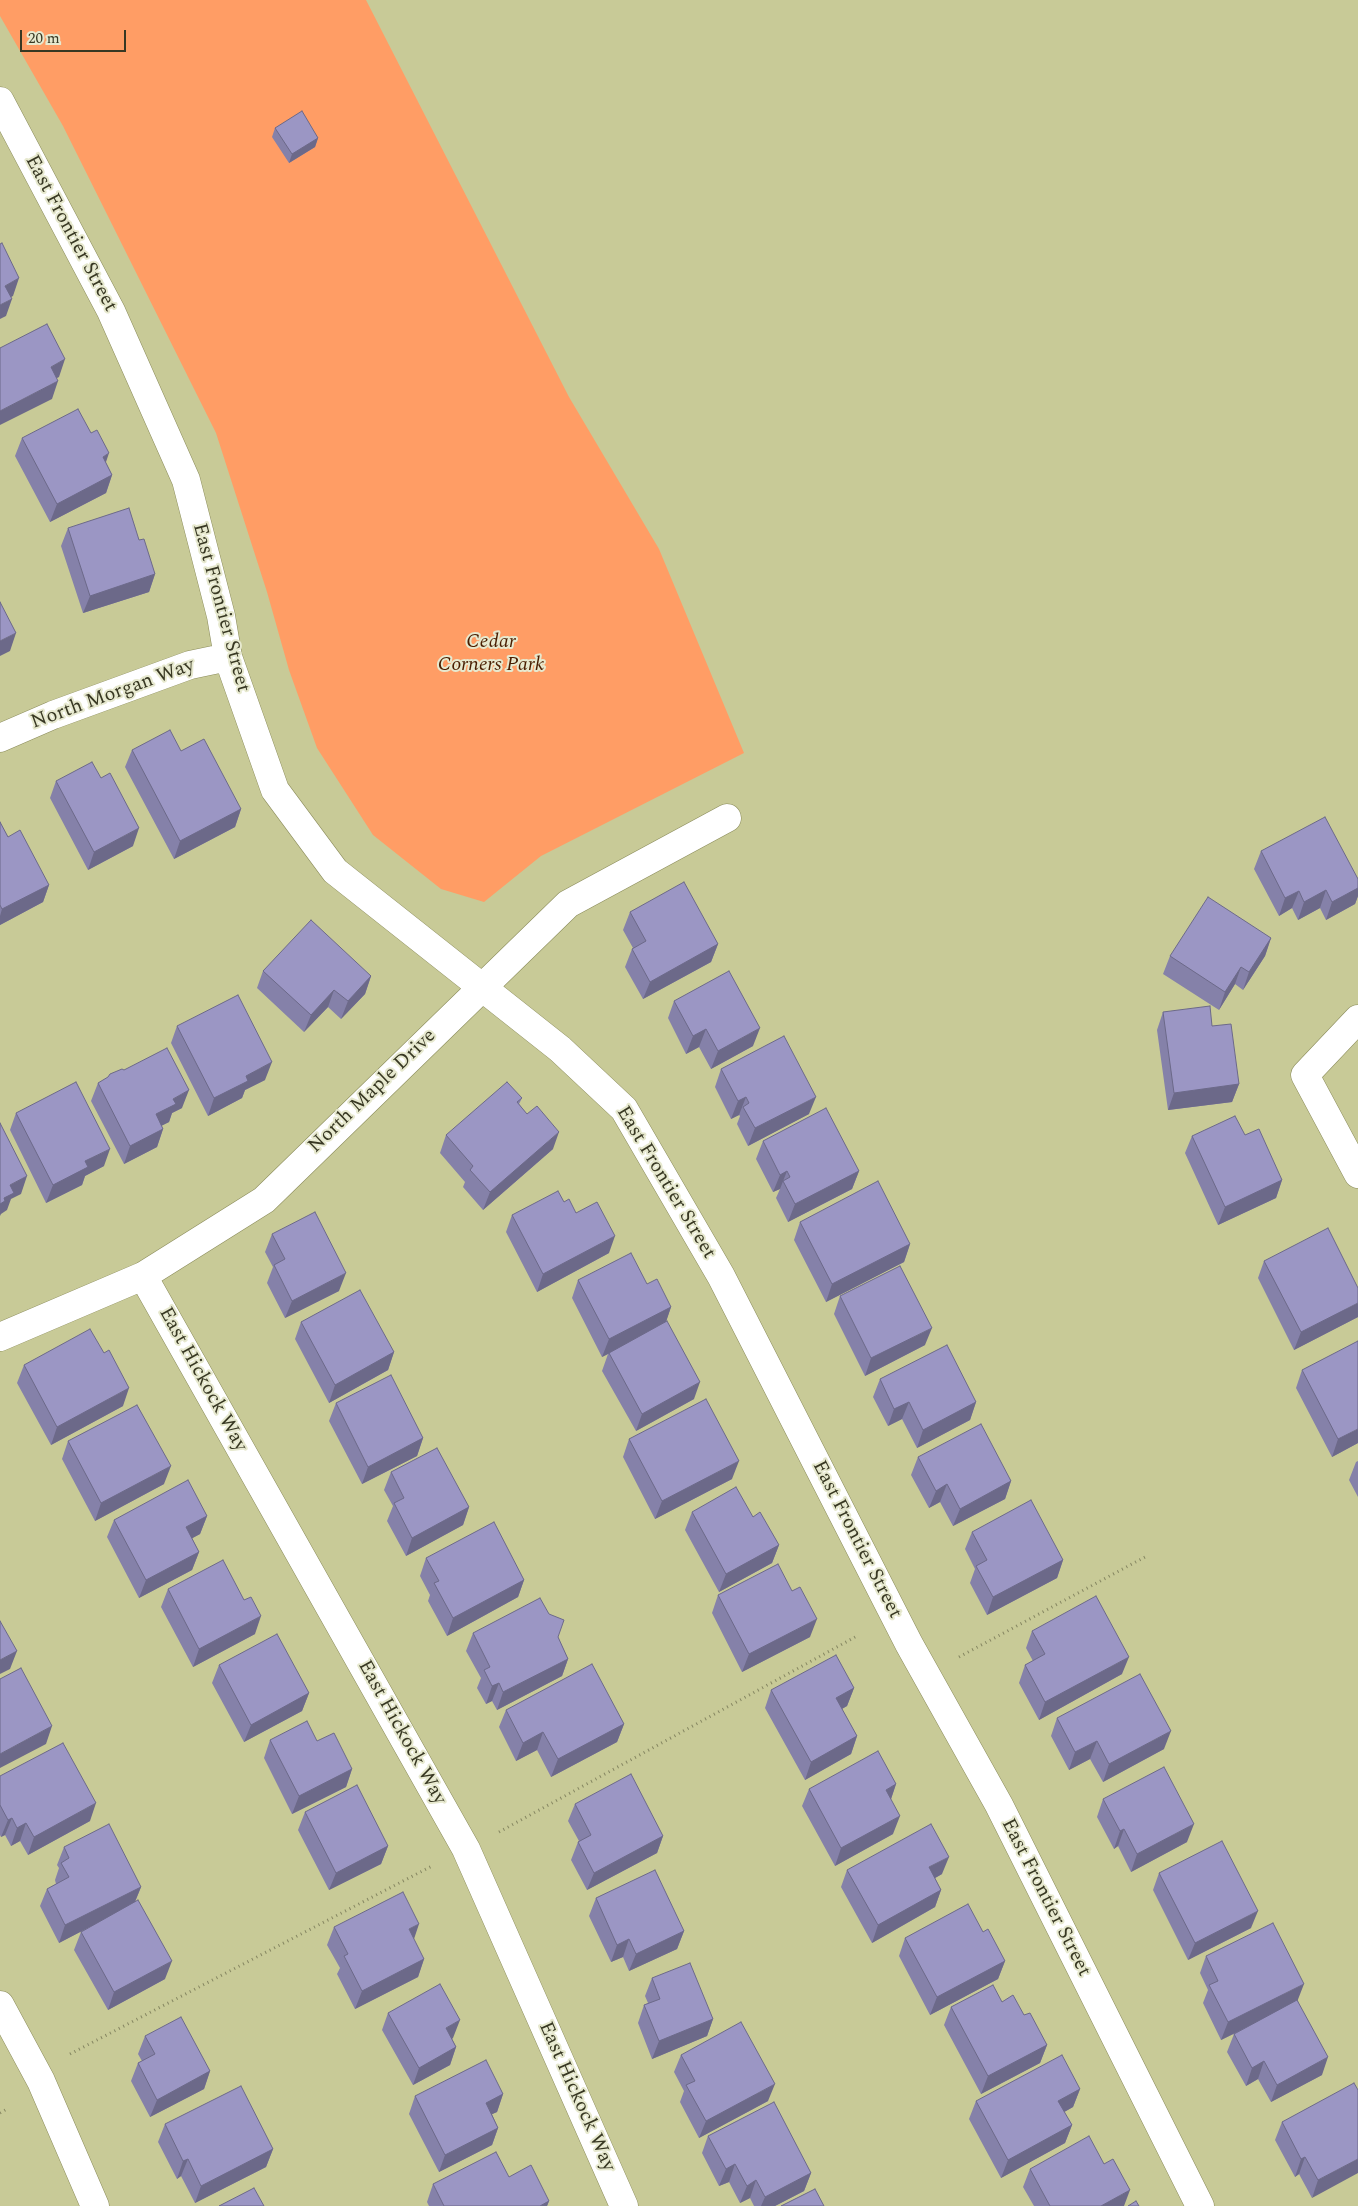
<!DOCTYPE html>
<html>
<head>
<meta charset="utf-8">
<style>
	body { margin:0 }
	#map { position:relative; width:1358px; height:2206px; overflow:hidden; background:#c8ca97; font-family:Spectral,serif }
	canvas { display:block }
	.scale { position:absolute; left:20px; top:30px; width:106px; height:22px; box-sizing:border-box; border:2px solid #383823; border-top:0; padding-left:6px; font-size:15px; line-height:18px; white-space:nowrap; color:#383823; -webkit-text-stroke:4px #e7e9cf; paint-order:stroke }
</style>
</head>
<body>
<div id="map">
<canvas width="1358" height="2206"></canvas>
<div class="scale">20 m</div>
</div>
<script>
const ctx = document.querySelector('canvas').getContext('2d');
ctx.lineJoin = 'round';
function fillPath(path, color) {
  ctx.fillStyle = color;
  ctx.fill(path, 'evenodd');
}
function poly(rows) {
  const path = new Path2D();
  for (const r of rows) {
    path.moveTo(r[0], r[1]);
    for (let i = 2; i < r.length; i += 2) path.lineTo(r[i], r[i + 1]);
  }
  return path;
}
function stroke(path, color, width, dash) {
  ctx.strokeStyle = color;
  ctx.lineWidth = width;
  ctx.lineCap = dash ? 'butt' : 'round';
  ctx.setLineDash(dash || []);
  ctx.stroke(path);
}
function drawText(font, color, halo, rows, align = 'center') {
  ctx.font = font + ' Spectral,serif';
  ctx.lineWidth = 4;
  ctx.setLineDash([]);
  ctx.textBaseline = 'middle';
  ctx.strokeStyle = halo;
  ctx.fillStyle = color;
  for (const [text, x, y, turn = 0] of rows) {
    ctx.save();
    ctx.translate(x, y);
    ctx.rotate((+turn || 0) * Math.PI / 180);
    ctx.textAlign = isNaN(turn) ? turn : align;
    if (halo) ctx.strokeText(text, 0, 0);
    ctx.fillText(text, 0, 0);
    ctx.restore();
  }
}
fillPath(poly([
	[0,0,366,0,569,397,659,549,744,753,541,856,484,902,441,889,373,835,317,748,289,670,267,592,216,433,63,126,0,16]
]), '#ff9d65');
const street = poly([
	[0,101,111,311,186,480,221,616,228,657,275,790,335,871,560,1049,624,1109,721,1276,909,1644,999,1805,1200,2206],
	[0,738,53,715,190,665,228,657],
	[1358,1019,1305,1075,1358,1174],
	[143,1276,466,1849,624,2206],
	[0,1337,143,1276,264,1200,568,904,727,818],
	[0,2005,41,2081,95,2206]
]);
stroke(street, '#8a8b5a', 29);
stroke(poly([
	[959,1657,1145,1557],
	[499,1832,857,1636],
	[70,2054,432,1866],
	[0,2113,7,2109]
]), '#858661', 3, [1, 4]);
stroke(street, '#fff', 28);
fillPath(poly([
	[275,128,318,138,315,147,289,163,272,137],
	[22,438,106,463,112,475,106,493,50,522,15,456],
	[68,528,139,540,155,574,149,592,83,613,61,546],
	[132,750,181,751,241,809,235,827,174,859,125,767],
	[56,781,133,846,88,870,50,798],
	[0,822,8,837,49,885,43,902,0,925],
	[1261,851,1358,879,1358,896,1355,904,1326,920,1320,908,1298,920,1292,908,1279,916,1254,869],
	[630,912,718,944,711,962,643,999,625,967,632,949,633,948,623,930],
	[1271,938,1265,956,1243,990,1235,984,1219,1010,1163,974,1170,956],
	[263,971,371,976,365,994,341,1019,328,1007,304,1032,257,988],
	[674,1001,753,1046,711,1069,699,1047,686,1054,668,1018],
	[1163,1012,1212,1026,1239,1084,1232,1102,1168,1110,1157,1030],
	[177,1026,265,1080,245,1090,242,1098,208,1116,171,1043],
	[721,1069,809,1114,748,1146,737,1124,740,1116,739,1115,731,1119,715,1087],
	[98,1083,182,1108,172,1113,169,1122,161,1126,163,1129,157,1147,124,1164,91,1101],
	[522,1098,519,1104,553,1149,483,1210,463,1187,465,1182,440,1153,446,1135],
	[16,1113,104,1166,85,1176,82,1185,46,1203,10,1130],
	[1245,1135,1282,1180,1276,1198,1218,1225,1185,1153,1192,1136],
	[763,1141,859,1171,852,1189,788,1222,776,1198,780,1189,773,1192,756,1159],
	[564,1202,576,1213,609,1253,537,1292,506,1232,512,1215],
	[800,1222,910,1244,904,1262,826,1302,794,1240],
	[272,1234,339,1291,285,1318,267,1283,273,1267,265,1252],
	[1264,1261,1358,1317,1294,1350,1258,1278],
	[578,1280,647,1284,671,1307,666,1321,694,1399,636,1431,602,1371,608,1354,602,1357,572,1298],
	[840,1296,925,1345,865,1376,834,1314],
	[301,1322,394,1352,388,1370,329,1403,295,1339],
	[24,1365,123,1406,51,1445,17,1383],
	[1302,1370,1358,1443,1332,1457,1296,1388],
	[880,1379,976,1402,970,1420,917,1448,902,1419,888,1426,873,1397],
	[336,1403,423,1438,417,1456,362,1484,329,1421],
	[629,1439,732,1479,655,1519,623,1457],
	[68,1441,164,1484,95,1521,62,1459],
	[918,1457,1011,1481,1005,1499,953,1526,940,1502,929,1508,911,1475],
	[1358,1461,1358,1497,1349,1480,1356,1462],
	[391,1472,469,1507,463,1525,406,1556,387,1521,393,1506,384,1490],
	[692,1512,779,1545,772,1563,719,1592,685,1530],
	[207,1516,200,1534,192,1538,199,1552,192,1570,139,1598,107,1537,114,1520],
	[972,1532,1063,1560,1057,1578,987,1615,970,1583,975,1569,965,1549],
	[426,1558,524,1580,518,1597,447,1636,428,1601,430,1595,420,1576],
	[168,1589,255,1634,193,1667,161,1607],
	[718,1595,810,1637,742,1672,712,1613],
	[1032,1631,1122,1674,1039,1720,1019,1683,1025,1665,1033,1661,1026,1648],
	[473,1633,558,1637,568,1659,562,1676,497,1710,492,1701,486,1704,477,1688,481,1678,466,1651],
	[219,1665,309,1693,302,1711,244,1742,212,1683],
	[854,1688,847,1706,842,1709,857,1736,851,1754,805,1780,765,1708,771,1690],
	[506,1710,624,1724,617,1742,551,1777,537,1750,516,1761,499,1727],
	[1057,1718,1164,1749,1103,1782,1090,1759,1069,1770,1051,1736],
	[270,1740,317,1741,352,1769,346,1787,292,1814,264,1758],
	[0,1776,90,1821,28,1855,20,1841,11,1846,5,1835,1,1837,0,1835],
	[896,1784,891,1799,893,1834,835,1866,802,1806,809,1789],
	[1103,1799,1187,1842,1131,1872,1118,1846,1114,1849,1097,1817],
	[575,1804,663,1836,657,1853,587,1890,571,1860,578,1842,579,1841,568,1821],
	[305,1812,388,1846,381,1864,329,1890,298,1830],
	[64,1847,141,1887,135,1902,165,1979,108,2010,74,1950,81,1932,97,1923,59,1943,40,1906,47,1889,56,1884,55,1880,59,1868,57,1865],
	[847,1870,942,1874,935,1878,941,1890,935,1907,872,1943,841,1887],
	[1159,1873,1251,1928,1188,1960,1153,1890],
	[596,1898,684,1931,677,1949,629,1971,623,1957,611,1962,589,1916],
	[334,1927,424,1959,418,1977,355,2009,337,1974,340,1968,327,1945],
	[905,1938,1005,1961,998,1979,930,2015,899,1956],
	[1206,1956,1298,2001,1322,2075,1271,2102,1258,2079,1246,2086,1227,2052,1234,2034,1244,2029,1221,2040,1203,2003,1208,1990,1200,1973],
	[652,1978,713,2019,707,2036,652,2059,638,2023,644,2005,648,2003,645,1996],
	[1002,2002,1024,2015,1047,2045,1040,2063,981,2094,944,2025,951,2007],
	[388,2013,453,2038,452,2039,456,2047,450,2065,413,2085,382,2030],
	[145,2036,210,2071,204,2089,150,2117,131,2081,138,2063,142,2061,138,2054],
	[681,2055,768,2101,699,2138,680,2102,684,2091,674,2072],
	[1080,2089,1073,2107,1064,2112,1072,2125,1065,2143,1001,2178,969,2119,976,2101],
	[1358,2090,1312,2198,1299,2174,1295,2177,1275,2140,1282,2122],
	[503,2094,497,2112,492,2114,498,2128,492,2145,439,2172,409,2114,415,2096],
	[165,2124,273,2149,266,2167,195,2203,181,2176,177,2179,158,2142],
	[708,2136,811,2173,804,2191,775,2206,754,2206,750,2198,740,2203,729,2182,719,2186,702,2153],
	[1104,2164,1124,2206,1034,2206,1023,2187,1030,2169],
	[509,2177,549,2201,547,2206,429,2206,427,2202,433,2184]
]), '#8581a9');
fillPath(poly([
	[318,138,315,147,289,163,292,154],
	[19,278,13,296,0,303,5,286],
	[12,299,6,316,0,319,0,305],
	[65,359,59,377,44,385,51,367],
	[58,381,52,399,0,425,0,411],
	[109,453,103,471,103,457],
	[112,475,106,493,50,522,57,504],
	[155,574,149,592,83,613,90,596],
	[16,633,10,651,0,656,0,641],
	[241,809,235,827,174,859,180,841],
	[139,828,133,846,88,870,94,852],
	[49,885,43,902,0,925,0,916,2,909],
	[1358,888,1358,896,1355,904,1326,920,1332,902],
	[1326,890,1320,908,1298,920,1304,902],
	[1299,891,1292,908,1279,916,1285,898],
	[1271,938,1265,956,1243,990,1249,972],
	[718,944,711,962,643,999,650,982],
	[1241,967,1235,984,1219,1010,1225,992],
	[371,976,365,994,341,1019,348,1001],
	[334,990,328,1007,304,1032,311,1015],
	[760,1028,753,1046,711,1069,718,1051],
	[706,1029,699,1047,686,1054,693,1036],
	[272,1062,265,1080,245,1090,242,1098,208,1116,214,1098,246,1076],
	[1239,1084,1232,1102,1168,1110,1174,1093],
	[189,1090,182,1108,172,1113,169,1122,149,1132,156,1114,173,1099],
	[746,1097,739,1115,731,1119,738,1101],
	[816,1097,809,1114,748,1146,755,1128],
	[163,1129,157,1147,124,1164,130,1146],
	[559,1132,553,1149,483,1210,490,1192],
	[110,1149,104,1166,85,1176,82,1185,46,1203,53,1185,85,1161],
	[787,1171,780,1189,773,1192,780,1175],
	[859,1171,852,1189,788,1222,795,1204],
	[27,1176,21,1194,11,1199,7,1210,1,1214,0,1216,0,1204,10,1185],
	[1282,1180,1276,1198,1218,1225,1225,1207],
	[615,1236,609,1253,537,1292,543,1274],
	[910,1244,904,1262,826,1302,832,1284],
	[346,1273,339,1291,285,1318,292,1301],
	[1358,1303,1358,1317,1294,1350,1301,1332],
	[671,1307,665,1325,602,1357,609,1339],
	[932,1328,925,1345,865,1376,871,1358],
	[394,1352,388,1370,329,1403,335,1385],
	[700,1382,694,1399,636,1431,642,1414],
	[129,1388,123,1406,51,1445,57,1427],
	[909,1402,902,1419,888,1426,894,1409],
	[976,1402,970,1420,917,1448,923,1430],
	[1358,1429,1358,1443,1332,1457,1338,1439],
	[423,1438,417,1456,362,1484,368,1467],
	[739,1461,732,1479,655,1519,662,1501],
	[171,1466,164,1484,95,1521,101,1503],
	[1011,1481,1005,1499,953,1526,960,1509],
	[947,1484,940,1502,929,1508,936,1491],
	[469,1507,463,1525,406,1556,412,1538],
	[207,1516,200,1534,180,1545,186,1527],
	[779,1545,772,1563,719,1592,726,1574],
	[199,1552,192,1570,139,1598,146,1580],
	[1063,1560,1057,1578,987,1615,993,1597],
	[524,1580,518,1597,447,1636,453,1618],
	[261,1616,255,1634,193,1667,199,1649],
	[817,1619,810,1637,742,1672,749,1654],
	[17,1651,10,1669,0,1674,0,1660],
	[1129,1657,1122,1674,1039,1720,1045,1702],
	[568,1659,562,1676,497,1710,503,1692],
	[499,1683,492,1701,486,1704,492,1686],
	[854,1688,847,1706,829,1716,836,1698],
	[309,1693,302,1711,244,1742,251,1725],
	[624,1724,617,1742,551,1777,558,1759],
	[52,1726,46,1744,0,1768,0,1754],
	[1171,1731,1164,1749,1103,1782,1109,1764],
	[543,1732,537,1750,516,1761,523,1743],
	[857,1736,851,1754,805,1780,811,1762],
	[1097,1741,1090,1759,1069,1770,1075,1752],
	[352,1769,346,1787,292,1814,299,1796],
	[896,1784,890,1802,886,1790],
	[96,1803,90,1821,28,1855,34,1837],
	[900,1816,893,1834,835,1866,841,1848],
	[12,1818,5,1835,1,1837,8,1820],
	[26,1823,20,1841,11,1846,17,1828],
	[1194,1824,1187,1842,1131,1872,1137,1854],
	[1124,1829,1118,1846,1114,1849,1120,1831],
	[663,1836,657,1853,587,1890,594,1873],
	[388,1846,381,1864,329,1890,336,1873],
	[949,1857,942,1874,923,1885,929,1867],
	[141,1887,134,1904,59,1943,65,1925],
	[941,1890,935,1907,872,1943,878,1925],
	[1258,1911,1251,1928,1188,1960,1195,1943],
	[419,1924,413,1942,409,1929],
	[684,1931,677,1949,629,1971,636,1954],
	[629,1939,623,1957,611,1962,617,1945],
	[424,1959,418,1977,355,2009,362,1991],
	[172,1961,165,1979,108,2010,114,1992],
	[1005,1961,998,1979,930,2015,937,1997],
	[1304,1984,1297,2002,1221,2040,1228,2022],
	[713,2019,707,2036,652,2059,659,2041],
	[460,2020,453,2038,439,2045,446,2028],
	[1047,2045,1040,2063,981,2094,988,2076],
	[456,2047,450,2065,413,2085,419,2068],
	[1328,2057,1322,2075,1271,2102,1277,2085],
	[1264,2061,1258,2079,1246,2086,1252,2068],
	[210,2071,204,2089,150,2117,157,2100],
	[775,2084,768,2101,699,2138,706,2121],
	[1080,2089,1073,2107,1052,2119,1058,2101],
	[503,2094,497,2112,479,2120,486,2103],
	[1072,2125,1065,2143,1001,2178,1008,2160],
	[498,2128,492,2145,439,2172,445,2155],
	[273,2149,266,2167,195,2203,201,2186],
	[1305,2157,1299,2174,1295,2177,1301,2159],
	[188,2159,181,2176,177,2179,183,2161],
	[1358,2159,1358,2173,1312,2198,1318,2180],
	[735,2164,729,2182,719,2186,726,2169],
	[811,2173,804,2191,775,2206,761,2206,765,2197],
	[756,2180,750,2198,740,2203,747,2186],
	[1130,2190,1124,2206,1101,2206],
	[549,2201,547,2206,540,2206]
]), '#6c6989');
const building = poly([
	[302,111,318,138,292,154,275,128,302,111],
	[2,243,19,278,5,286,12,299,0,305,0,244,2,243],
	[47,324,65,359,51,367,58,381,0,411,0,348,47,324],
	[78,409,91,433,97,430,109,453,103,457,112,475,57,504,22,438,78,409],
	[129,508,139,540,144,539,155,574,90,596,68,528,129,508],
	[0,602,16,633,0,641,0,602],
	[170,730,181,751,204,739,241,809,180,841,132,750,170,730],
	[92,762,101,778,110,773,139,828,94,852,56,781,92,762],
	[1325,817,1358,879,1358,888,1332,902,1326,890,1304,902,1299,891,1285,898,1261,851,1325,817],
	[0,822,8,837,20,830,49,885,2,909,0,905,0,822],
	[684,882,718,944,650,982,632,949,646,941,630,912,684,882],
	[1208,897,1271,938,1249,972,1241,967,1225,992,1170,956,1208,897],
	[311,920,371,976,348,1001,334,990,311,1015,263,971,311,920],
	[729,971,760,1028,718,1051,706,1029,693,1036,674,1001,729,971],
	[238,995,272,1062,246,1076,248,1081,214,1098,177,1026,238,995],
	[1210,1006,1212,1026,1231,1024,1239,1084,1174,1093,1163,1012,1210,1006],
	[784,1036,816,1097,755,1128,743,1107,749,1103,746,1097,738,1101,721,1069,784,1036],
	[167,1048,189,1090,173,1099,176,1104,156,1114,163,1129,130,1146,98,1083,108,1077,110,1074,122,1069,124,1070,167,1048],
	[76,1082,110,1149,85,1161,88,1167,53,1185,16,1113,76,1082],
	[507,1082,522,1098,517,1102,527,1114,537,1106,559,1132,490,1192,470,1170,473,1166,446,1135,507,1082],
	[826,1108,859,1171,795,1204,783,1181,790,1177,787,1171,780,1175,763,1141,826,1108],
	[1235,1116,1245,1135,1259,1129,1282,1180,1225,1207,1192,1136,1235,1116],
	[0,1123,27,1176,10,1185,14,1193,4,1198,5,1201,0,1204,0,1123],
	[878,1181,910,1244,832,1284,800,1222,878,1181],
	[558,1191,564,1202,569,1199,576,1213,597,1202,615,1236,543,1274,512,1215,558,1191],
	[315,1212,346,1273,292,1301,274,1265,285,1259,272,1234,315,1212],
	[1328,1228,1358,1288,1358,1303,1301,1332,1264,1261,1328,1228],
	[631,1253,647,1284,657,1279,671,1307,609,1339,578,1280,631,1253],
	[900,1266,932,1328,871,1358,840,1296,900,1266],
	[360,1290,394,1352,335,1385,301,1322,360,1290],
	[667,1321,700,1382,642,1414,609,1353,667,1321],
	[90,1329,104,1353,109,1350,129,1388,57,1427,24,1365,90,1329],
	[1358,1341,1358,1429,1338,1439,1302,1370,1358,1341],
	[947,1345,976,1402,923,1430,909,1402,894,1409,880,1379,947,1345],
	[391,1375,423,1438,368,1467,336,1403,391,1375],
	[706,1399,739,1461,662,1501,629,1439,706,1399],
	[137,1405,171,1466,101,1503,68,1441,137,1405],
	[981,1424,1011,1481,960,1509,947,1484,936,1491,918,1457,981,1424],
	[437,1448,469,1507,412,1538,394,1503,404,1498,391,1472,437,1448],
	[188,1480,207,1516,186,1527,199,1552,146,1580,114,1520,188,1480],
	[736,1487,753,1517,760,1512,779,1545,726,1574,692,1512,736,1487],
	[1031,1500,1063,1560,993,1597,976,1566,987,1560,972,1532,1031,1500],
	[494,1522,524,1580,453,1618,434,1583,439,1581,426,1558,494,1522],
	[223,1560,244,1600,251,1597,261,1616,199,1649,168,1589,223,1560],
	[778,1564,792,1591,800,1587,817,1619,749,1654,718,1595,778,1564],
	[1096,1596,1129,1657,1045,1702,1025,1665,1045,1654,1032,1631,1096,1596],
	[540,1598,549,1614,564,1620,558,1637,568,1659,503,1692,499,1683,492,1686,484,1670,490,1667,473,1633,540,1598],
	[0,1621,17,1651,0,1660,0,1621],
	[277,1634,309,1693,251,1725,219,1665,277,1634],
	[836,1655,854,1688,836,1698,857,1736,811,1762,771,1690,836,1655],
	[592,1664,624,1724,558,1759,543,1732,523,1743,506,1710,592,1664],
	[21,1668,52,1726,0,1754,0,1679,21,1668],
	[1140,1674,1171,1731,1109,1764,1097,1741,1075,1752,1057,1718,1140,1674],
	[307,1721,317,1741,334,1733,352,1769,299,1796,270,1740,307,1721],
	[63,1743,96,1803,34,1837,26,1823,17,1828,12,1818,8,1820,0,1805,0,1776,63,1743],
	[878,1751,896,1784,886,1790,900,1816,841,1848,809,1789,878,1751],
	[1164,1767,1194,1824,1137,1854,1124,1829,1120,1831,1103,1799,1164,1767],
	[631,1774,663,1836,594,1873,578,1842,591,1835,575,1804,631,1774],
	[357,1785,388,1846,336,1873,305,1812,357,1785],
	[109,1824,141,1887,65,1925,47,1889,69,1877,61,1863,69,1858,64,1847,109,1824],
	[931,1824,949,1857,929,1867,941,1890,878,1925,847,1870,931,1824],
	[1222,1841,1258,1911,1195,1943,1159,1873,1222,1841],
	[655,1870,684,1931,636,1954,629,1939,617,1945,596,1898,655,1870],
	[403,1892,419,1924,409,1929,424,1959,362,1991,344,1956,348,1954,334,1927,403,1892],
	[138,1900,172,1961,114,1992,81,1932,138,1900],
	[968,1904,983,1932,988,1929,1005,1961,937,1997,905,1938,968,1904],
	[1273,1923,1304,1984,1228,2022,1209,1985,1218,1981,1206,1956,1273,1923],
	[690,1963,713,2019,659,2041,644,2005,660,1999,652,1978,690,1963],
	[440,1984,460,2020,446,2028,456,2047,419,2068,388,2013,440,1984],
	[993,1985,1002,2002,1013,1995,1024,2015,1030,2013,1047,2045,988,2076,951,2007,993,1985],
	[1297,2000,1328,2057,1277,2085,1264,2061,1252,2068,1234,2034,1297,2000],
	[181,2017,210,2071,157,2100,138,2063,155,2054,145,2036,181,2017],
	[741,2022,775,2084,706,2121,686,2085,695,2081,681,2055,741,2022],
	[1062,2055,1080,2089,1058,2101,1072,2125,1008,2160,976,2101,1062,2055],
	[486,2060,503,2094,486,2103,498,2128,445,2155,415,2096,486,2060],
	[1354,2083,1358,2090,1358,2159,1318,2180,1305,2157,1301,2159,1282,2122,1354,2083],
	[241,2086,273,2149,201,2186,188,2159,183,2161,165,2124,241,2086],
	[774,2102,811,2173,765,2197,756,2180,747,2186,735,2164,726,2169,708,2136,774,2102],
	[1089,2136,1104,2164,1113,2159,1130,2190,1101,2206,1050,2206,1030,2169,1089,2136],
	[496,2152,509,2177,531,2165,549,2201,540,2206,444,2206,433,2184,496,2152],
	[254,2188,264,2206,219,2206,254,2188],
	[815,2189,824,2206,781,2206,815,2189],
	[1136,2201,1139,2206,1128,2206,1136,2201]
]);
fillPath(building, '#9b96c4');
stroke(building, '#6c6989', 1);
drawText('20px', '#383823', '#e7e9cf', [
	["East Frontier Street",70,234,62],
	["East Frontier Street",220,608,75],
	["North Morgan Way",113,695,-20],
	["North Maple Drive",373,1092,-44],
	["East Frontier Street",665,1183,59],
	["East Hickock Way",202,1380,61],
	["East Frontier Street",856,1540,63],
	["East Hickock Way",401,1733,61],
	["East Frontier Street",1045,1898,63],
	["East Hickock Way",576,2097,66]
]);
drawText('italic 20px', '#491d00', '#e7e9cf', [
	["Cedar",491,643],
	["Corners Park",491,666]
]);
</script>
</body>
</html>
